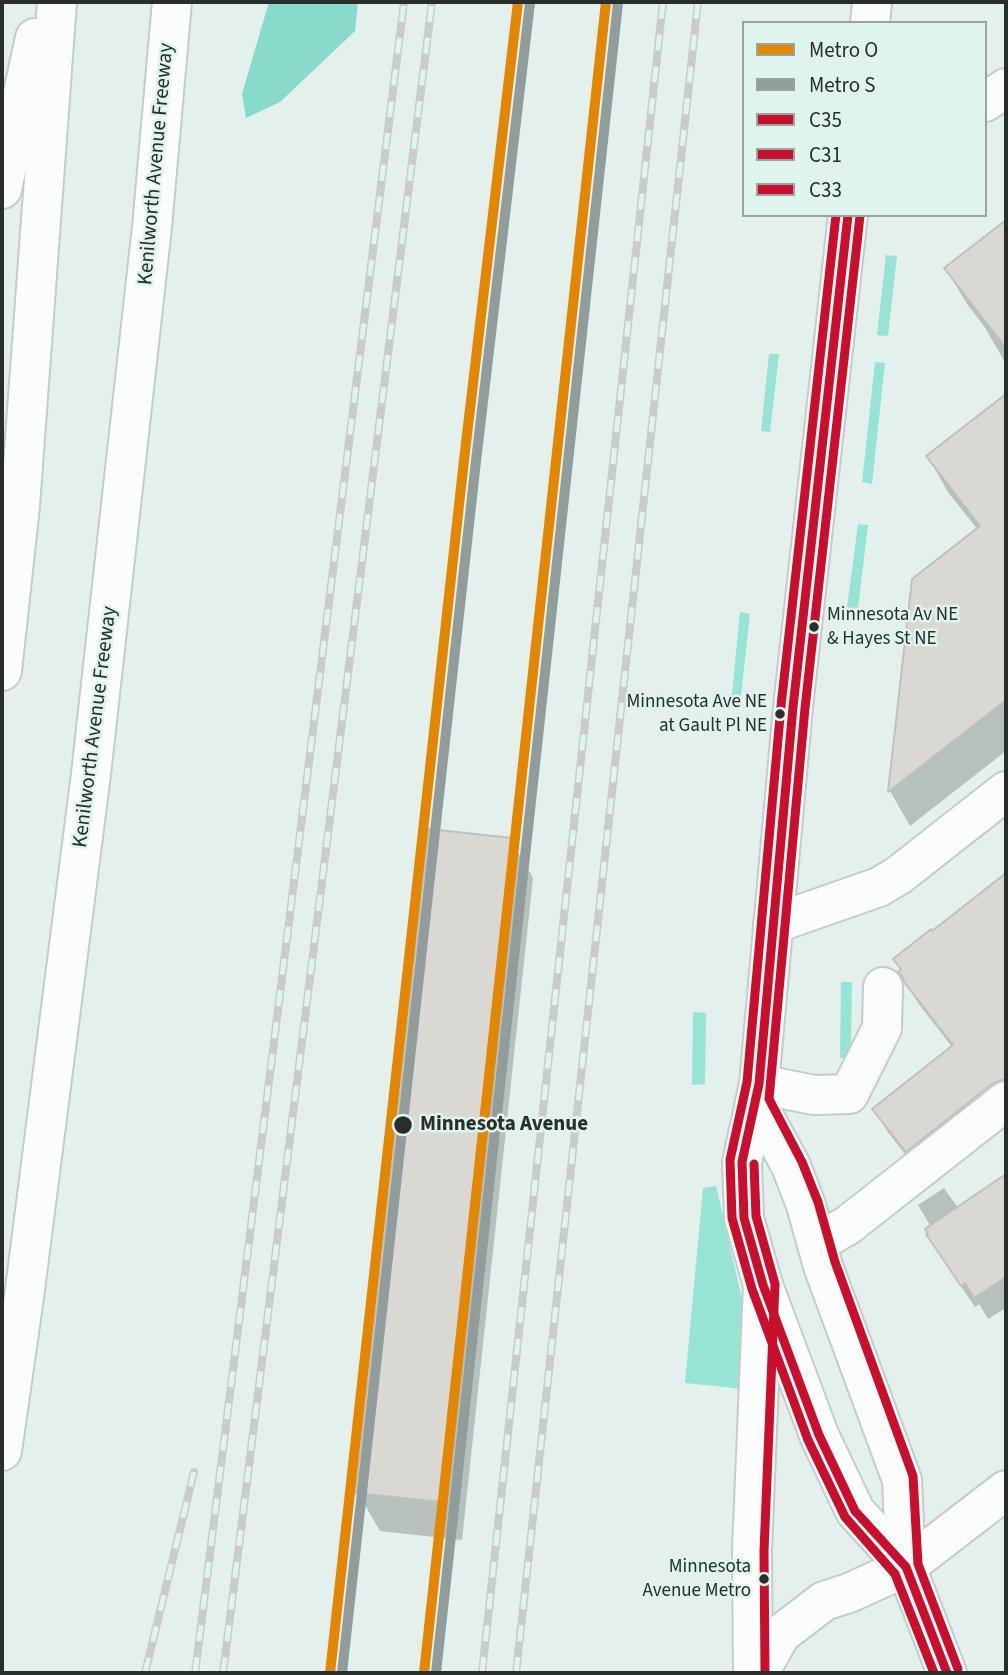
<!DOCTYPE html>
<html>
<head>
<meta charset="utf-8">
<style>
	body { margin:0 }
	#map { position:relative; width:1008px; height:1675px; overflow:hidden; background:#e4f0ec; font-family:"Source Sans 3",sans-serif }
	canvas { display:block }
	.frame { position:absolute; inset:0; border:4px solid #272e2c; pointer-events:none }
	.legend { position:absolute; left:742px; top:21px; width:245px; height:196px; box-sizing:border-box; background:#e0f4ee; border:2px solid #96a5a0; margin:0; padding:9px 12px; list-style:none; font-size:21px; color:#272e2c }
	.legend li { display:flex; align-items:center; gap:14px; height:35px }
	.legend b { width:35px; border:2px solid #96a5a0 }
</style>
</head>
<body>
<div id="map">
<canvas width="1008" height="1675"></canvas>
<div class="frame"></div>
<ul class="legend">
<li><b style="height:9px;background:#e38602"></b>Metro O</li>
<li><b style="height:9px;background:#919d9d"></b>Metro S</li>
<li><b style="height:9px;background:#c8102e"></b>C35</li>
<li><b style="height:9px;background:#c8102e"></b>C31</li>
<li><b style="height:9px;background:#c8102e"></b>C33</li>
</ul>
</div>
<script>
const ctx = document.querySelector('canvas').getContext('2d');
ctx.lineJoin = 'round';
function fillPath(path, color) {
  ctx.fillStyle = color;
  ctx.fill(path, 'evenodd');
}
function poly(rows) {
  const path = new Path2D();
  for (const r of rows) {
    path.moveTo(r[0], r[1]);
    for (let i = 2; i < r.length; i += 2) path.lineTo(r[i], r[i + 1]);
  }
  return path;
}
function stroke(path, color, width, dash) {
  ctx.strokeStyle = color;
  ctx.lineWidth = width;
  ctx.lineCap = dash ? 'butt' : 'round';
  ctx.setLineDash(dash || []);
  ctx.stroke(path);
}
function drawText(font, color, halo, rows, align = 'center') {
  ctx.font = font + ' "Source Sans 3",sans-serif';
  ctx.lineWidth = 5;
  ctx.setLineDash([]);
  ctx.textBaseline = 'middle';
  ctx.strokeStyle = halo;
  ctx.fillStyle = color;
  for (const [text, x, y, turn = 0] of rows) {
    ctx.save();
    ctx.translate(x, y);
    ctx.rotate((+turn || 0) * Math.PI / 180);
    ctx.textAlign = isNaN(turn) ? turn : align;
    if (halo) ctx.strokeText(text, 0, 0);
    ctx.fillText(text, 0, 0);
    ctx.restore();
  }
}
fillPath(poly([
	[886,255,897,256,888,336,877,335],
	[769,354,779,354,770,432,761,431],
	[875,362,885,363,872,484,862,482],
	[858,524,868,525,857,617,846,615],
	[740,612,750,614,740,705,731,704],
	[841,982,852,982,851,1058,840,1058],
	[693,1012,706,1013,705,1084,692,1085],
	[716,1186,745,1312,743,1389,685,1383,703,1188]
]), '#98e4d4');
fillPath(poly([
	[269,2,358,2,355,31,280,102,246,118,242,94]
]), '#88daca');
fillPath(poly([
	[1006,222,1006,364,984,326,967,304,946,269],
	[1006,396,1006,751,910,826,890,791,914,580,978,530,948,492,928,457],
	[511,840,533,878,462,1540,380,1531,358,1493],
	[992,886,1006,905,1006,1053,989,1029,956,1052,918,1003,900,972,902,971,895,959,932,933],
	[965,1105,978,1127,920,1173,887,1131,874,1109],
	[1005,1177,1006,1180,1006,1308,988,1319,979,1304,975,1307,941,1257,928,1235,931,1227,918,1205,944,1188,958,1208]
]), '#0003');
const building = poly([
	[1006,220,1006,348,944,268,1006,220],
	[1006,394,1006,700,888,792,912,579,980,526,926,456,1006,394],
	[429,829,512,838,441,1502,356,1493,429,829],
	[1006,873,1006,1080,1002,1080,992,1084,906,1152,872,1109,953,1045,904,982,902,976,898,972,901,969,893,959,931,929,932,931,1006,873],
	[1006,1174,1006,1277,974,1298,965,1283,961,1286,926,1234,928,1233,925,1229,1006,1174]
]);
fillPath(building, '#dad8d3');
stroke(building, '#bfc1be', 2);
const minor = poly([
	[985,102,1006,88],
	[773,924,879,887,899,875,1006,791],
	[759,1084,814,1095,849,1094,882,1028,883,987],
	[817,1243,848,1225,1006,1101],
	[753,1673,752,1551,763,1285],
	[759,1673,781,1634,824,1601,849,1593,906,1567,1006,1490]
]);
const major = poly([
	[870,23,872,2],
	[848,215,793,707,759,1084,742,1162,744,1218,763,1285,819,1435,855,1511,906,1567],
	[756,1102,791,1166,806,1205,823,1266,902,1480,906,1567,947,1673]
]);
const highway = poly([
	[2,189,35,38],
	[2,671,20,506,57,2],
	[2,1451,24,1297,91,774,152,227,172,2]
]);
stroke(minor, '#c3cdc9', 42);
stroke(major, '#c3cdc9', 42);
stroke(highway, '#c3cdc9', 42);
stroke(minor, '#fbfdfc', 38);
stroke(major, '#fbfdfc', 38);
stroke(highway, '#fbfdfc', 38);
const rail = poly([
	[145,1673,194,1472],
	[195,1673,404,2],
	[223,1673,432,2],
	[482,1673,663,2],
	[516,1673,698,2]
]);
stroke(rail, '#c9cccb', 8);
stroke(rail, '#e0f4ee', 5, [16]);
stroke(poly([
	[848,215,793,707,759,1084,742,1162,744,1218,763,1285,819,1435,855,1511,906,1567,947,1673]
]), '#c8102e', 9);
stroke(poly([
	[836,215,781,706,747,1082,730,1160,732,1218,752,1289,808,1440,845,1517,895,1574,934,1673]
]), '#c8102e', 9);
stroke(poly([
	[860,216,805,708,769,1099,802,1162,818,1202,835,1262,913,1476,918,1564,958,1669],
	[754,1164,756,1216,775,1284,764,1551,765,1673]
]), '#c8102e', 9);
stroke(poly([
	[330,1673,464,460,518,2],
	[424,1673,606,2]
]), '#e38602', 10);
stroke(poly([
	[342,1673,476,461,530,3],
	[436,1673,618,3]
]), '#919d9d', 10);
for (const [x, y, r, color] of [
	[814,627,6,"#272e2c"],
	[780,714,6,"#272e2c"],
	[403,1125,10,"#272e2c"],
	[764,1579,6,"#272e2c"]
]) {
  const dot = new Path2D();
  dot.arc(x, y, r, 0, 2 * Math.PI);
  ctx.fillStyle = color;
  ctx.fill(dot);
  stroke(dot, '#e0f4ee', 2.5);
}
drawText('19px', '#272e2c', '#e0f4ee', [
	["Minnesota Av NE",827,616,"left"],
	["& Hayes St NE",827,640,"left"],
	["Minnesota Ave NE",767,703],
	["at Gault Pl NE",767,727],
	["Minnesota",751,1568],
	["Avenue Metro",751,1592]
], 'right');
drawText('21px', '#272e2c', '#e0f4ee', [
	["Kenilworth Avenue Freeway",157,164,-85],
	["Kenilworth Avenue Freeway",96,727,-83]
]);
drawText('bold 21px', '#272e2c', '#e0f4ee', [
	["Minnesota Avenue",420,1125]
], 'left');
</script>
</body>
</html>
